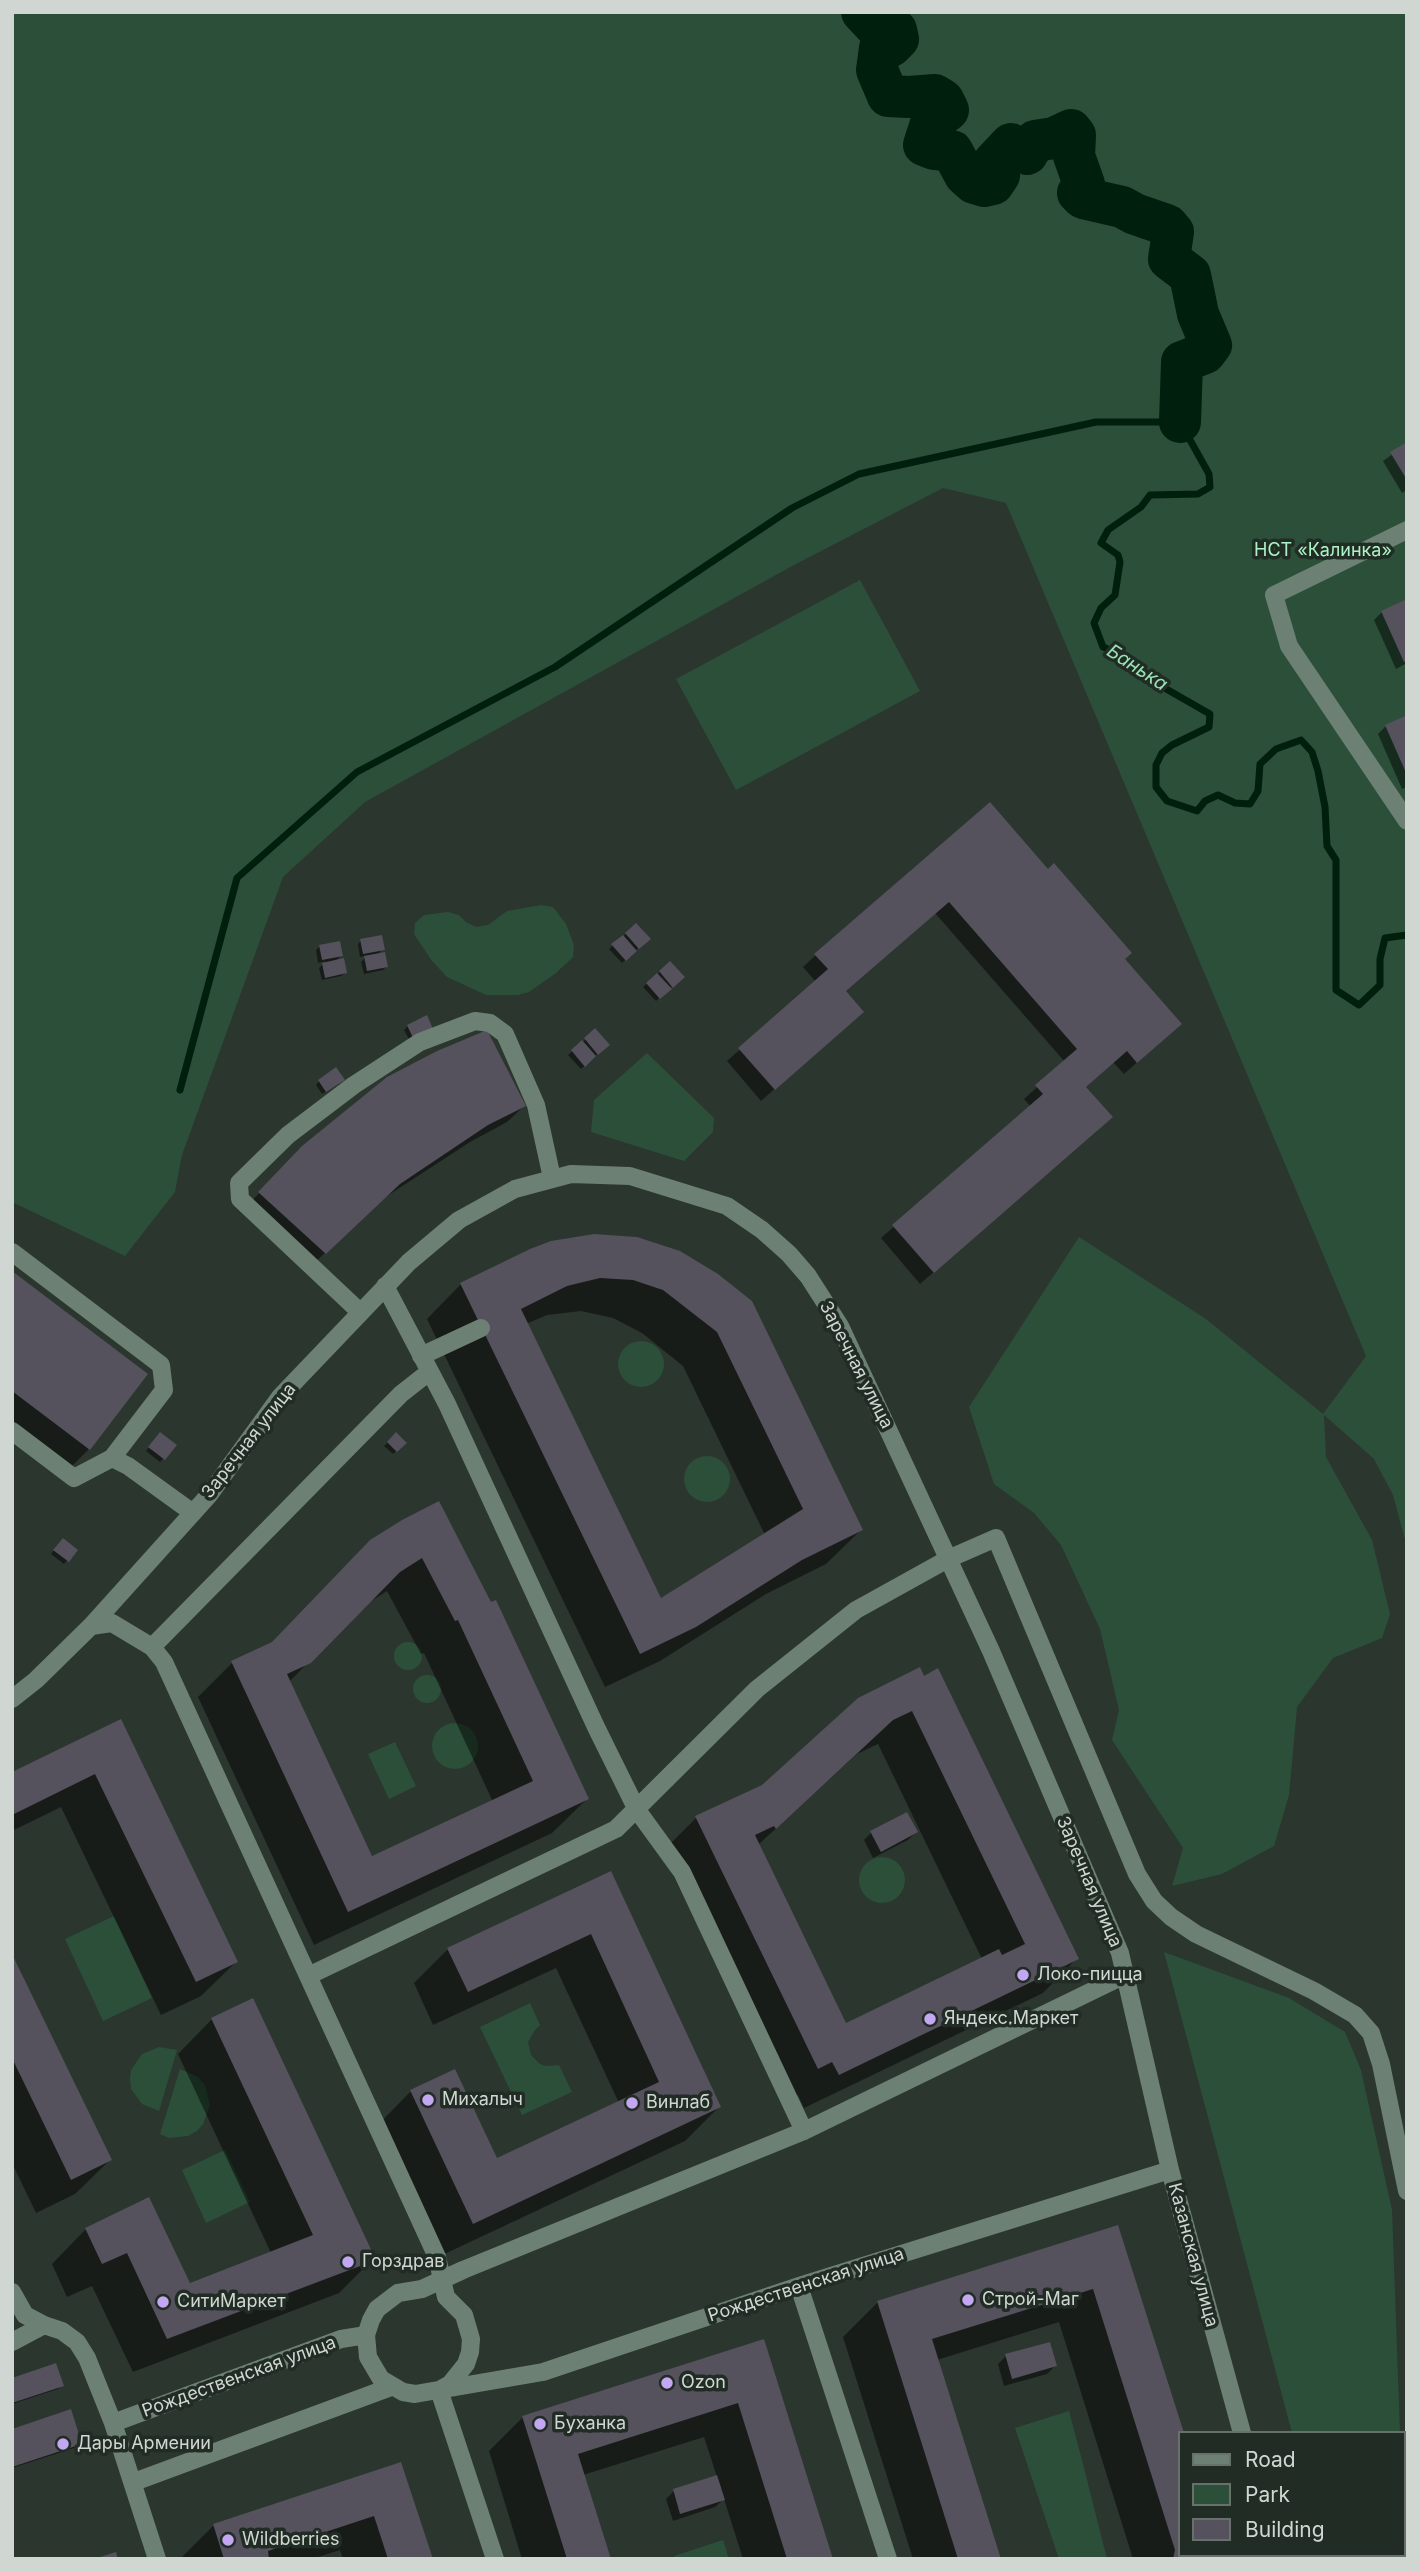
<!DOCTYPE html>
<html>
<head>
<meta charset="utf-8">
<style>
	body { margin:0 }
	#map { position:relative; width:1419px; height:2571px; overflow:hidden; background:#2b362e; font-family:Inter,sans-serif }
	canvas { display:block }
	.frame { position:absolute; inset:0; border:14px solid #d0d7d2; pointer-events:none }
	.legend { position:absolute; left:1178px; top:2431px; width:228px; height:126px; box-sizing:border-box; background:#212c24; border:2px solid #67706a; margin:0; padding:9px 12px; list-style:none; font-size:21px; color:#d0d7d2 }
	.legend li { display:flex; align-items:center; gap:14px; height:35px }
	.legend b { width:35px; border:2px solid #67706a }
</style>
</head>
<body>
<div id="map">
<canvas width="1419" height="2571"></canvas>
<div class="frame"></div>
<ul class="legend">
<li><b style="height:9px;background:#6c8073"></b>Road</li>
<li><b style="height:19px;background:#2c4f39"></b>Park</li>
<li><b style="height:19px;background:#55515d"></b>Building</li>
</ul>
</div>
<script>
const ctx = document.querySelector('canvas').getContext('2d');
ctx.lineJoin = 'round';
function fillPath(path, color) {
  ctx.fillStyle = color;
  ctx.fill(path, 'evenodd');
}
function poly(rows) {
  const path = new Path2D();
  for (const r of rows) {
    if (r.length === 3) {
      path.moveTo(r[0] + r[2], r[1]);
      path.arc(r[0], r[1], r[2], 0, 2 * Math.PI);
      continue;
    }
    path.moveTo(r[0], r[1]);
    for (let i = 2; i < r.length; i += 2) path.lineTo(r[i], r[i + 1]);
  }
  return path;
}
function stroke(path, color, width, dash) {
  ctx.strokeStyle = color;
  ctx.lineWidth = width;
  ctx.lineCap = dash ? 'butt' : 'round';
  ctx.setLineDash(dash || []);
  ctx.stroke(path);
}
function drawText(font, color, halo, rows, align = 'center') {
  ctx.font = font + ' Inter,sans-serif';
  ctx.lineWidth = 7;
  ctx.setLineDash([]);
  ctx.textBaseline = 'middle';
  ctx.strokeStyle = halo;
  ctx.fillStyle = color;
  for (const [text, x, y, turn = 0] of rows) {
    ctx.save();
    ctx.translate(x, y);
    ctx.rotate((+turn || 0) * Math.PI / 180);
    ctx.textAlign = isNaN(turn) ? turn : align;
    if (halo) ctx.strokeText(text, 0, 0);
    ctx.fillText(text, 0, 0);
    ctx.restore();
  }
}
fillPath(poly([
	[12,12,1407,12,1407,1547,1393,1495,1374,1459,1324,1415,1326,1457,1372,1540,1390,1614,1382,1638,1333,1658,1297,1707,1289,1795,1274,1846,1222,1874,1172,1886,1183,1848,1112,1740,1119,1710,1100,1629,1061,1545,1034,1513,994,1484,969,1407,1079,1237,1206,1319,1323,1414,1366,1356,1006,503,943,488,794,565,365,802,283,877,182,1155,175,1192,125,1256,12,1202],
	[860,580,920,691,736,790,676,679],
	[541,905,553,907,566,924,574,945,573,957,556,973,529,992,518,995,486,995,447,977,432,961,414,934,415,923,424,915,448,912,459,915,466,922,476,927,488,925,507,911],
	[647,1053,714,1118,713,1132,684,1161,591,1132,594,1100],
	[641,1364,23],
	[707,1479,23],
	[408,1656,14],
	[427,1689,14],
	[455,1746,23],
	[395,1742,416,1786,389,1799,368,1754],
	[882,1880,23],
	[114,1916,152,1998,103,2021,65,1939],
	[1164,1952,1289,1998,1345,2032,1361,2070,1392,2210,1400,2433,1292,2433],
	[530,2003,540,2025,535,2030,528,2042,531,2055,540,2064,546,2066,559,2065,572,2092,522,2115,480,2027],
	[159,2047,177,2050,159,2111,142,2104,131,2089,130,2079,131,2070,142,2054],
	[180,2069,198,2077,205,2085,210,2105,203,2124,197,2131,188,2136,169,2138,160,2134],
	[225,2150,250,2202,206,2223,182,2170],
	[1069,2411,1084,2468,1107,2559,1059,2559,1015,2428],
	[1403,2485,1407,2559,1302,2559,1304,2555,1403,2555],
	[723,2540,729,2559,675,2559,674,2556]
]), '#2c4f39');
fillPath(poly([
	[1407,444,1407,490,1402,493,1383,461],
	[1407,601,1407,663,1396,669,1374,620,1382,612],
	[1407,717,1407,787,1402,789,1378,734,1386,726],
	[990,805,1180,1024,1124,1074,1113,1062,1084,1088,1098,1130,920,1284,881,1238,1031,1107,1024,1099,1065,1062,935,913,844,992,862,1012,761,1101,727,1061,816,982,803,967,816,955],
	[636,925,648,939,622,963,609,949],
	[361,941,383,949,376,956,387,966,383,970,364,974,361,962,368,955,360,957,358,944],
	[319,947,341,955,335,962,345,973,341,976,322,980,319,968,326,961,318,963,316,950],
	[670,963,682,977,656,1001,643,987],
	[408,1026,428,1032,410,1041,404,1030],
	[595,1031,607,1045,581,1069,568,1055],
	[319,1081,339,1084,322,1094,316,1085],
	[524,1106,507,1122,470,1142,381,1200,308,1269,243,1210,304,1147],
	[679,1252,861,1530,826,1564,766,1594,660,1661,605,1687,427,1319,461,1284],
	[581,1311,613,1318,642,1333,683,1366,765,1535,660,1600,526,1324,547,1315],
	[12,1273,145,1375,89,1449,72,1466,12,1420],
	[396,1434,405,1443,393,1454,384,1446],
	[157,1438,174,1446,160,1462,146,1451],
	[403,1521,587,1799,552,1833,314,1945,198,1697,232,1663,270,1645],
	[387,1591,421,1654,424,1653,493,1802,371,1859,289,1682,365,1605],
	[59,1543,75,1551,64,1564,51,1554],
	[919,1670,1077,1958,1043,1993,804,2108,798,2095,783,2102,662,1852,696,1818,763,1787],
	[878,1744,982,1959,846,2025,758,1845,857,1754],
	[120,1722,236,1962,201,1996,161,2015,61,1807,12,1831,12,1774],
	[872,1832,916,1832,908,1840,873,1858,864,1840],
	[610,1873,719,2107,685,2141,438,2257,377,2126,411,2091,496,2161,619,2103,556,1968,433,2025,414,1983,448,1949],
	[12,1958,110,2160,75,2194,36,2213,12,2163],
	[212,2019,373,2259,339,2293,133,2372,92,2286,67,2297,52,2264,86,2229,189,2285,271,2253,178,2054],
	[1117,2227,1179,2433,1179,2555,1213,2559,1133,2559,1059,2322,937,2360,1000,2559,913,2559,843,2337,878,2302],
	[763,2341,831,2559,743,2559,724,2499,715,2507,673,2521,666,2499,674,2491,717,2477,704,2437,583,2475,609,2559,522,2559,489,2451,523,2417],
	[1006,2356,1055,2366,1047,2374,1004,2386,998,2364],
	[12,2379,62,2386,58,2389,12,2404],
	[12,2430,80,2443,77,2447,12,2468],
	[400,2464,432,2559,343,2559,340,2550,312,2559,180,2559,214,2525]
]), '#0007');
stroke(poly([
	[180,1090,237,878,357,772,555,667,792,508,859,474,1096,422,1180,422,1209,474,1210,487,1198,494,1150,495,1141,507,1108,530,1101,543,1118,555,1120,562,1115,595,1101,608,1094,623,1103,647,1115,652,1124,662,1142,669,1154,682,1210,714,1209,727,1172,745,1162,753,1156,765,1156,787,1167,801,1197,811,1205,801,1218,795,1235,803,1250,804,1258,791,1260,764,1276,749,1301,740,1312,752,1318,771,1325,807,1327,846,1336,860,1336,990,1359,1005,1380,985,1380,959,1385,938,1407,935]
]), '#001f0d', 7);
stroke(poly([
	[862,12,876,27,896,30,898,39,891,46,880,48,877,70,888,96,909,97,935,95,943,100,948,110,931,123,924,145,934,149,952,151,965,175,974,183,984,186,993,184,999,175,994,162,1011,144,1027,154,1035,141,1054,138,1071,130,1075,135,1074,156,1084,184,1078,193,1083,198,1122,207,1135,214,1167,225,1173,232,1169,259,1190,275,1198,314,1211,345,1205,353,1182,362,1180,422]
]), '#001f0d', 42);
fillPath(poly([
	[1407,442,1407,480,1390,452],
	[1407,599,1407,660,1404,662,1381,611],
	[1407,715,1407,775,1385,725],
	[990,802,1048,869,1054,863,1132,953,1125,959,1182,1024,1137,1063,1127,1051,1086,1087,1113,1117,934,1273,892,1225,1043,1094,1035,1085,1077,1049,949,902,846,991,864,1012,775,1090,738,1048,828,969,814,954],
	[636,923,651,939,639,949,625,933],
	[382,935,385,950,363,954,360,939],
	[623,935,637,951,626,961,611,944],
	[340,941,343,956,322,960,319,945],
	[385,952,388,967,367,971,364,956],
	[344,958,347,973,325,978,322,963],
	[670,961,685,977,673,988,659,971],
	[657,973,672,989,660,999,646,983],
	[427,1015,433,1029,413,1038,407,1025],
	[595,1028,610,1045,598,1055,584,1038],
	[487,1030,526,1106,488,1125,400,1184,326,1254,258,1192,302,1146,387,1077,437,1051],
	[582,1040,596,1056,585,1067,571,1050],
	[336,1067,345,1080,326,1092,318,1080],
	[594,1234,637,1237,680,1251,718,1274,752,1301,863,1530,802,1560,696,1627,640,1654,460,1283,530,1249,551,1241],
	[600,1278,633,1280,663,1290,717,1332,803,1509,661,1598,521,1309,567,1286],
	[12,1271,148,1374,90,1450,12,1391],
	[160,1432,177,1445,165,1460,148,1447],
	[396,1432,407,1443,397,1452,387,1442],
	[439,1501,491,1602,496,1600,589,1799,348,1912,231,1661,272,1642,370,1540,402,1520],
	[422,1558,455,1621,458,1620,533,1781,372,1856,287,1674,311,1663,400,1572],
	[63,1538,78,1550,69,1562,53,1550],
	[920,1667,924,1676,938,1668,1079,1959,839,2075,832,2062,818,2069,695,1816,762,1785,858,1698],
	[912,1711,1025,1944,1002,1955,999,1949,846,2023,755,1835,774,1826,776,1829,893,1720],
	[121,1719,238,1962,196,1982,95,1774,12,1815,12,1772],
	[907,1812,918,1832,881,1852,870,1831],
	[611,1871,721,2107,473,2224,410,2090,455,2069,497,2158,659,2082,591,1934,468,1992,447,1948],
	[12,1954,112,2160,71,2180,12,2058],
	[253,1998,376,2260,167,2339,127,2253,102,2264,85,2228,149,2197,190,2283,313,2235,211,2018],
	[1118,2225,1184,2433,1179,2433,1179,2555,1215,2555,1215,2559,1173,2559,1175,2550,1093,2289,932,2339,1001,2559,958,2559,877,2301],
	[764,2339,833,2559,787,2559,738,2403,578,2454,611,2559,567,2559,522,2416],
	[1050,2342,1057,2366,1012,2379,1005,2354],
	[56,2363,64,2386,12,2403,12,2378],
	[71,2409,82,2444,12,2467,12,2429],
	[401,2462,433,2559,388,2559,374,2516,268,2551,269,2559,224,2559,213,2524],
	[717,2475,725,2500,680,2514,673,2489],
	[116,2552,118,2559,97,2559,97,2558]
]), '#55515d');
stroke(poly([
	[1407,530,1274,595,1289,646,1407,821],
	[12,1252,161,1365,164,1390,112,1458,74,1478,12,1431],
	[385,1286,447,1404,596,1727,637,1810,682,1872,804,2131],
	[360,1312,240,1199,239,1183,288,1135,354,1085,420,1042,475,1021,490,1023,505,1034,536,1105,552,1178],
	[421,1356,481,1328],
	[112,1458,128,1466,193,1513],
	[91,1626,112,1623,152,1647,164,1662,437,2257,446,2297,464,2315,471,2339,470,2352,466,2364,450,2384,441,2389],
	[152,1647,401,1394,429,1372],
	[12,1699,36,1680,91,1626,209,1495,280,1397,409,1262,459,1220,515,1189,571,1174,630,1176,727,1206,762,1230,789,1254,808,1276,840,1326,991,1651,1120,1953,1170,2170,1242,2433],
	[1125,1975,804,2131,463,2270,422,2289,398,2293,377,2309,371,2320,366,2335,368,2357,381,2379,403,2392,415,2394,543,2372,799,2286,1170,2170],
	[308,1976,616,1829,757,1689,856,1610,948,1559,996,1538,1137,1874,1154,1901,1171,1917,1196,1934,1314,1991,1355,2015,1371,2033,1381,2064,1407,2191],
	[799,2286,888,2559],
	[12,2292,25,2315,44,2325,62,2331,77,2342,87,2358,113,2423,157,2559],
	[12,2342,44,2325],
	[439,2390,495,2559],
	[113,2423,341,2339,366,2335],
	[134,2482,391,2387],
	[1258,2559,1259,2555]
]), '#6c8073', 18);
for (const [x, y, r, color] of [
	[1023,1975,7,"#c3a7f2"],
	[930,2019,7,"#c3a7f2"],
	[428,2100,7,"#c3a7f2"],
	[632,2103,7,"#c3a7f2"],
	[348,2262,7,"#c3a7f2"],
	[968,2300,7,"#c3a7f2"],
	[163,2302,7,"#c3a7f2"],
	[667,2383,7,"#c3a7f2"],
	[540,2424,7,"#c3a7f2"],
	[63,2444,7,"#c3a7f2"],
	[228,2540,7,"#c3a7f2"]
]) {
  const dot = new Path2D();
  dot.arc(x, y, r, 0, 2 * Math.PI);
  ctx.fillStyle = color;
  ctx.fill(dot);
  stroke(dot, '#212c24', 2.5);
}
drawText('18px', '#aaf3c4', '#212c24', [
	["НСТ «Калинка»",1323,551]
]);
drawText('18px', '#d0d7d2', '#212c24', [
	["Заречная улица",856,1365,63],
	["Заречная улица",249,1441,-52],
	["Заречная улица",1089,1882,67],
	["Казанская улица",1193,2255,75],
	["Рождественская улица",806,2285,-18],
	["Рождественская улица",239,2377,-20]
]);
drawText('18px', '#d0d7d2', '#212c24', [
	["Локо-пицца",1037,1975],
	["Яндекс.Маркет",944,2019],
	["Михалыч",442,2100],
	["Винлаб",646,2103],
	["Горздрав",362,2262],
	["Строй-Маг",982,2300],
	["СитиМаркет",177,2302],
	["Ozon",681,2383],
	["Буханка",554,2424],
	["Дары Армении",77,2444],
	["Wildberries",242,2540]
], 'left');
drawText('italic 19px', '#99e2b3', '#212c24', [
	["Банька",1137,668,33]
]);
</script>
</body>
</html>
